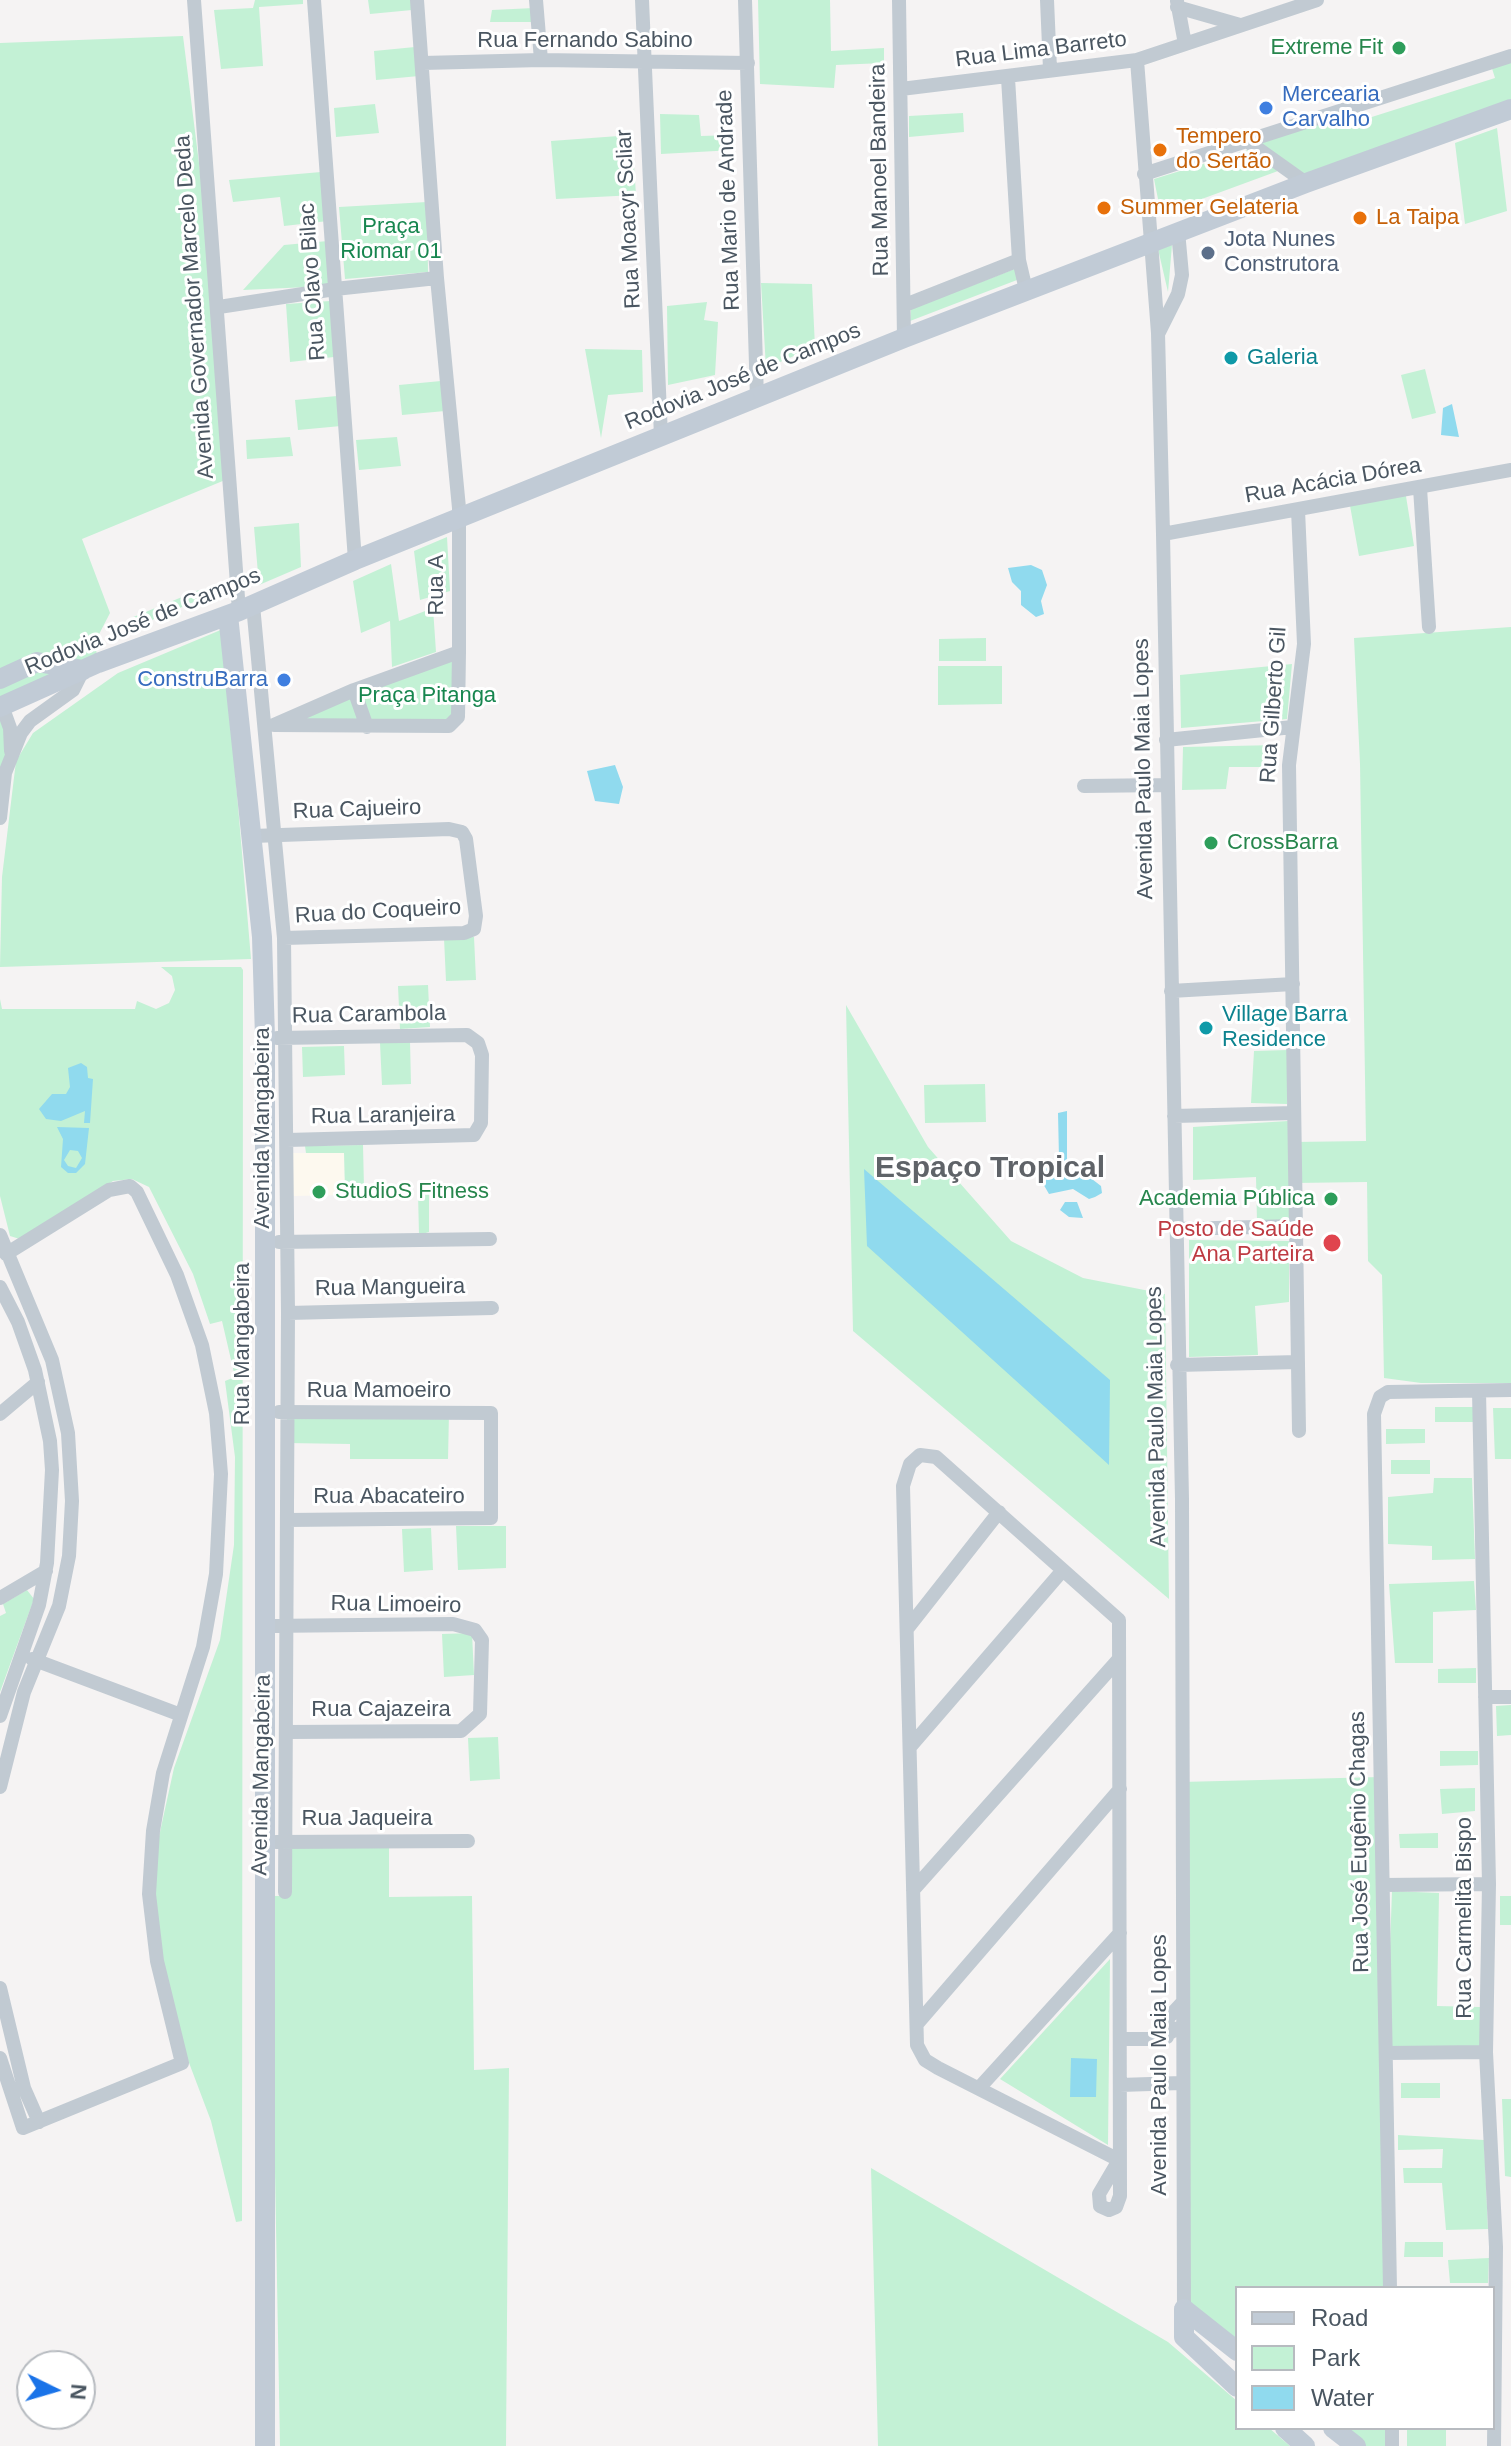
<!DOCTYPE html>
<html>
<head>
<meta charset="utf-8">
<style>
	body { margin:0 }
	#map { position:relative; width:1511px; height:2446px; overflow:hidden; background:#f5f3f3; font-family:Arial,sans-serif }
	canvas { display:block }
	.legend { position:absolute; left:1235px; top:2286px; width:260px; height:144px; box-sizing:border-box; background:#fff; border:2px solid #b7bbc0; margin:0; padding:10px 14px; list-style:none; font-size:24px; color:#4a5661 }
	.legend li { display:flex; align-items:center; gap:16px; height:40px }
	.legend b { width:40px; border:2px solid #b7bbc0 }
	.north { position:absolute; left:16px; top:2350px; width:80px; height:80px; box-sizing:border-box; background:#fff; border:2px solid #b7bbc0; border-radius:50%; rotate:95deg; font-size:22px; font-weight:700; line-height:32px; text-align:center; color:#4a5661 }
	.north::after { content:''; display:block; margin:auto; width:28px; height:36px; background:#1a73e8; clip-path:polygon(50% 0,100% 100%,50% 72%,0 100%) }
</style>
</head>
<body>
<div id="map">
<canvas width="1511" height="2446"></canvas>
<ul class="legend">
<li><b style="height:10px;background:#c1cbd6"></b>Road</li>
<li><b style="height:22px;background:#c3f1d5"></b>Park</li>
<li><b style="height:22px;background:#90daee"></b>Water</li>
</ul>
<div class="north">N</div>
</div>
<script>
const ctx = document.querySelector('canvas').getContext('2d');
ctx.lineJoin = 'round';
function fillPath(path, color) {
  ctx.fillStyle = color;
  ctx.fill(path, 'evenodd');
}
function poly(rows) {
  const path = new Path2D();
  for (const r of rows) {
    path.moveTo(r[0], r[1]);
    for (let i = 2; i < r.length; i += 2) path.lineTo(r[i], r[i + 1]);
  }
  return path;
}
function stroke(path, color, width, dash) {
  ctx.strokeStyle = color;
  ctx.lineWidth = width;
  ctx.lineCap = dash ? 'butt' : 'round';
  ctx.setLineDash(dash || []);
  ctx.stroke(path);
}
function drawText(font, color, halo, rows, align = 'center') {
  ctx.font = font + ' Arial,sans-serif';
  ctx.lineWidth = 6;
  ctx.setLineDash([]);
  ctx.textBaseline = 'middle';
  ctx.strokeStyle = halo;
  ctx.fillStyle = color;
  for (const [text, x, y, turn = 0] of rows) {
    ctx.save();
    ctx.translate(x, y);
    ctx.rotate((+turn || 0) * Math.PI / 180);
    ctx.textAlign = isNaN(turn) ? turn : align;
    if (halo) ctx.strokeText(text, 0, 0);
    ctx.fillText(text, 0, 0);
    ctx.restore();
  }
}
fillPath(poly([
	[293,1153,344,1153,345,1195,293,1196]
]), '#fdf9ef');
fillPath(poly([
	[255,0,303,0,303,4,259,7,263,66,221,69,214,10,253,8],
	[368,0,411,0,412,10,370,14],
	[758,0,830,0,831,51,884,48,884,63,836,65,834,88,760,84],
	[534,8,535,22,490,22,492,10],
	[183,36,220,330,230,478,82,539,110,613,95,642,98,663,3,706,10,728,0,818,0,43],
	[415,47,419,76,376,80,374,51],
	[1511,56,1511,103,1306,183,1247,141,1332,113,1337,128,1495,78,1490,62],
	[375,104,379,133,336,137,334,108],
	[963,113,964,132,909,137,909,116],
	[660,114,699,115,701,136,733,135,734,150,661,154],
	[1497,128,1507,211,1465,224,1455,143],
	[632,135,636,195,556,199,551,141],
	[1248,150,1278,171,1161,214,1154,179],
	[321,172,328,221,284,226,280,197,233,202,229,180],
	[427,202,428,272,345,279,339,207],
	[328,241,330,286,243,290,284,245],
	[1172,245,1168,292,1158,249],
	[1017,268,1017,280,910,321,911,309],
	[761,283,812,284,815,347,766,368],
	[330,301,334,357,290,362,286,304],
	[707,302,704,320,718,322,715,375,668,385,667,306],
	[585,349,642,350,643,392,608,395,601,438],
	[1425,369,1436,413,1412,419,1401,375],
	[441,381,445,411,402,415,399,385],
	[337,396,341,426,298,430,295,400],
	[290,437,293,456,247,459,246,440],
	[397,437,401,466,359,470,356,440],
	[1405,490,1414,546,1359,556,1349,500],
	[299,523,301,567,259,585,254,527],
	[447,537,450,591,420,600,414,551],
	[391,564,399,621,433,608,436,652,392,667,390,621,361,633,353,581],
	[199,590,210,595,124,632,131,618],
	[1511,627,1511,1383,1421,1383,1384,1378,1382,1275,1368,1261,1367,1182,1295,1183,1294,1142,1366,1141,1360,764,1354,638],
	[223,629,251,959,0,967,2,877,16,761,33,733,118,673],
	[986,638,986,661,939,661,939,639],
	[459,652,454,723,274,725],
	[1292,664,1287,719,1181,728,1180,675],
	[938,666,1002,666,1002,704,938,705],
	[1278,745,1278,767,1229,767,1226,789,1182,790,1183,747],
	[474,937,476,980,446,981,444,938],
	[161,967,241,967,243,970,242,2221,236,2222,211,2121,174,2023,153,1902,158,1841,174,1768,220,1640,234,1545,235,1457,225,1381,235,1377,222,1321,210,1324,193,1274,149,1187,132,1179,113,1181,23,1240,10,1236,0,1196,0,999,2,1009,135,1009,137,1001,156,1009,169,1003,175,990,172,976],
	[428,985,430,1027,400,1029,398,986],
	[846,1005,928,1147,1011,1241,1083,1278,1165,1294,1169,1599,853,1331],
	[410,1041,411,1084,382,1085,380,1043],
	[344,1046,345,1075,303,1077,302,1047],
	[1288,1050,1287,1104,1251,1103,1254,1051],
	[985,1084,986,1122,925,1123,924,1085],
	[1288,1121,1290,1221,1257,1222,1256,1177,1193,1180,1193,1127],
	[363,1145,364,1188,345,1189,344,1153,306,1153,305,1146],
	[429,1191,429,1232,419,1235,418,1193],
	[1189,1240,1289,1241,1289,1302,1255,1306,1258,1355,1189,1357],
	[1435,1407,1474,1407,1474,1422,1435,1422],
	[1493,1408,1511,1408,1511,1459,1495,1459],
	[287,1412,449,1413,448,1459,350,1459,350,1444,287,1443],
	[1386,1429,1425,1429,1425,1443,1386,1444],
	[1391,1460,1430,1460,1430,1474,1391,1474],
	[1434,1478,1472,1478,1475,1559,1432,1560,1432,1546,1388,1544,1388,1497,1433,1493],
	[456,1526,506,1526,506,1568,458,1570],
	[431,1528,433,1570,404,1572,402,1529],
	[1474,1581,1476,1610,1433,1612,1433,1663,1395,1663,1389,1584],
	[27,1590,34,1599,0,1692,0,1616,6,1613,3,1604],
	[472,1633,474,1675,444,1677,442,1634],
	[1476,1668,1476,1683,1438,1683,1438,1669],
	[1511,1705,1511,1735,1497,1736,1496,1706],
	[498,1737,500,1779,470,1781,468,1738],
	[1440,1751,1478,1751,1478,1765,1440,1766],
	[1380,1777,1387,2030,1392,1891,1439,1893,1437,2006,1480,2007,1486,2052,1386,2053,1389,2288,1237,2288,1237,2351,1184,2309,1181,1782],
	[1475,1788,1475,1811,1442,1814,1440,1789],
	[1438,1833,1438,1848,1400,1848,1399,1834],
	[389,1841,389,1897,472,1896,474,2070,509,2068,506,2446,280,2446,270,1896,284,1896,285,1842],
	[1500,1896,1511,1896,1511,1925,1500,1925],
	[1110,1959,1108,2145,1000,2079],
	[1401,2083,1440,2083,1440,2098,1401,2098],
	[1502,2099,1511,2099,1511,2177,1505,2176],
	[1398,2135,1484,2140,1488,2229,1446,2230,1442,2183,1404,2183,1403,2168,1442,2168,1443,2149,1398,2150],
	[871,2168,1168,2342,1237,2401,1237,2428,1269,2428,1290,2446,878,2446],
	[1405,2242,1443,2242,1443,2257,1404,2257],
	[1489,2258,1488,2283,1450,2283,1448,2260],
	[1333,2428,1391,2428,1392,2446,1356,2446],
	[1407,2428,1446,2428,1446,2446,1407,2446]
]), '#c3f1d5');
fillPath(poly([
	[1452,404,1459,437,1441,435,1443,408],
	[1031,565,1042,570,1047,585,1041,601,1044,614,1036,617,1021,605,1021,591,1012,582,1008,568],
	[615,765,623,787,619,804,595,801,587,771],
	[81,1063,87,1067,88,1078,93,1079,90,1123,84,1123,85,1111,61,1121,46,1119,39,1109,52,1094,66,1094,70,1087,68,1068],
	[1067,1111,1067,1161,1063,1166,1068,1177,1088,1176,1101,1186,1102,1193,1095,1197,1089,1199,1073,1189,1049,1194,1038,1175,1059,1158,1058,1113],
	[57,1127,89,1128,85,1164,76,1173,68,1173,61,1167,63,1139],
	[70,1150,78,1151,82,1158,76,1168,68,1166,64,1160],
	[864,1169,1110,1380,1109,1465,867,1246],
	[1065,1202,1077,1202,1083,1218,1069,1217,1060,1210],
	[1071,2058,1097,2059,1096,2097,1070,2097]
]), '#90daee');
stroke(poly([
	[194,0,239,611],
	[314,0,355,560],
	[417,0,437,278,459,508,459,652],
	[536,0,541,60],
	[642,0,661,436],
	[745,0,757,398],
	[899,0,904,338],
	[1047,0,1050,69],
	[1177,1,1185,44],
	[1177,7,1240,25],
	[1137,60,1158,333,1163,534,1182,1499,1184,2309],
	[423,63,541,60,748,63],
	[1008,78,1019,260,1026,290],
	[901,89,1137,60,1317,0],
	[1247,141,1306,183],
	[1144,174,1511,56],
	[905,305,1019,260],
	[219,307,335,289,437,278],
	[1159,332,1178,294,1182,275,1178,231],
	[1420,488,1429,627],
	[1298,510,1304,644,1289,765,1299,1431],
	[1163,534,1511,470],
	[253,605,284,938,288,1313,285,1892],
	[459,652,458,717,449,726,274,725,354,690,459,652],
	[354,690,367,727],
	[2,706,10,728,11,751],
	[1166,740,1293,727],
	[1084,786,1166,785],
	[0,818,5,773,21,733,30,721,73,690,83,670],
	[253,836,449,829,462,832,466,839,476,916,474,929,464,933,284,938],
	[1171,991,1293,984],
	[277,1038,467,1035,478,1043,482,1055,481,1123,474,1135,287,1140],
	[1174,1116,1294,1113],
	[1176,1229,1296,1226],
	[0,1235,52,1360,68,1433,72,1501,69,1556,59,1606,24,1692,0,1787],
	[279,1242,490,1239],
	[0,1287,18,1322,35,1370,50,1441,52,1470,47,1563,39,1605,0,1716],
	[288,1313,492,1308],
	[1177,1365,1298,1362],
	[1479,1391,1489,1884,1486,2052,1496,2247,1494,2446],
	[279,1412,491,1413,491,1518,287,1520],
	[0,1414,38,1382],
	[0,1598,46,1571],
	[266,1626,453,1624,475,1630,482,1640,480,1714,461,1731,287,1732],
	[907,1629,999,1512],
	[32,1659,181,1715],
	[1485,1697,1511,1697],
	[910,1747,1063,1570],
	[276,1842,468,1841],
	[1383,1885,1489,1884],
	[913,1890,1119,1659],
	[0,1988,24,2088,39,2122],
	[917,2024,1120,1789],
	[1167,2037,1168,2018,1182,2003],
	[1120,2039,1159,2039,1182,2026],
	[1386,2053,1486,2052],
	[0,2058,23,2128,182,2063,157,1961,149,1894,153,1831,163,1773,203,1647,216,1574,221,1474,216,1413,202,1345,177,1275,137,1192,130,1186,109,1190,6,1254],
	[1120,2085,1181,2083],
	[980,2087,1120,1933],
	[1119,2160,1099,2194,1100,2206,1109,2210,1116,2207,1120,2196,1119,1620,936,1457,920,1455,910,1464,903,1486,917,2045,925,2060,938,2068,1119,2160],
	[1390,2288,1374,1414,1380,1397,1388,1392,1511,1390],
	[1392,2428,1392,2446]
]), '#c1cad2', 14);
stroke(poly([
	[228,615,262,937,265,1038,265,2446],
	[0,679,37,662,83,670],
	[0,707,98,663,239,611,355,560,904,338,1306,183,1511,109],
	[1184,2309,1184,2337,1237,2387],
	[1184,2309,1237,2351],
	[1285,2428,1305,2446],
	[1333,2428,1356,2446]
]), '#c1cbd6', 20);
for (const [x, y, r, color] of [
	[1399,48,8,"#2e9e5b"],
	[1266,108,8,"#3f7fe0"],
	[1160,150,8,"#e8710a"],
	[1104,208,8,"#e8710a"],
	[1360,218,8,"#e8710a"],
	[1208,253,8,"#5c6f8a"],
	[1231,358,8,"#0f9aa8"],
	[284,680,8,"#3f7fe0"],
	[1211,843,8,"#2e9e5b"],
	[1206,1028,8,"#0f9aa8"],
	[319,1192,8,"#2e9e5b"],
	[1331,1199,8,"#2e9e5b"],
	[1332,1243,10,"#e0444e"]
]) {
  const dot = new Path2D();
  dot.arc(x, y, r, 0, 2 * Math.PI);
  ctx.fillStyle = color;
  ctx.fill(dot);
  stroke(dot, '#fff', 3);
}
drawText('22px', '#4a5661', '#fff', [
	["Rua Fernando Sabino",585,41],
	["Rua Lima Barreto",1041,50,-7],
	["Rua Manoel Bandeira",880,170,-91],
	["Rua Mario de Andrade",729,200,-92],
	["Rua Moacyr Scliar",629,219,-93],
	["Rua Olavo Bilac",313,282,-94],
	["Avenida Governador Marcelo Deda",195,307,-94],
	["Rodovia José de Campos",743,377,-22],
	["Rua Acácia Dórea",1333,481,-10],
	["Rua A",437,585,-90],
	["Rodovia José de Campos",143,622,-22],
	["Rua Gilberto Gil",1274,705,-86],
	["Avenida Paulo Maia Lopes",1144,769,-91],
	["Rua Cajueiro",357,810,-2],
	["Rua do Coqueiro",378,912,-3],
	["Rua Carambola",369,1015,-1],
	["Rua Laranjeira",383,1116,-1],
	["Avenida Mangabeira",263,1128,-90],
	["Rua Mangueira",390,1288,-1],
	["Rua Mangabeira",243,1344,-90],
	["Rua Mamoeiro",379,1391],
	["Avenida Paulo Maia Lopes",1157,1417,-91],
	["Rua Abacateiro",389,1497],
	["Rua Limoeiro",396,1605,1],
	["Rua Cajazeira",381,1710],
	["Avenida Mangabeira",262,1775,-89],
	["Rua Jaqueira",367,1819],
	["Rua José Eugênio Chagas",1360,1842,-91],
	["Rua Carmelita Bispo",1465,1918,-90],
	["Avenida Paulo Maia Lopes",1160,2065,-90]
]);
drawText('22px', '#27864d', '#fff', [
	["Extreme Fit",1383,48],
	["CrossBarra",1227,843,"left"],
	["StudioS Fitness",335,1192,"left"],
	["Academia Pública",1315,1199]
], 'right');
drawText('22px', '#366cbe', '#fff', [
	["Mercearia",1282,95],
	["Carvalho",1282,120],
	["ConstruBarra",268,680,"right"]
], 'left');
drawText('22px', '#c56008', '#fff', [
	["Tempero",1176,137],
	["do Sertão",1176,162],
	["Summer Gelateria",1120,208],
	["La Taipa",1376,218]
], 'left');
drawText('22px', '#17864f', '#fff', [
	["Praça",391,227],
	["Riomar 01",391,252],
	["Praça Pitanga",427,696]
]);
drawText('22px', '#4e5e75', '#fff', [
	["Jota Nunes",1224,240],
	["Construtora",1224,265]
], 'left');
drawText('22px', '#0d838f', '#fff', [
	["Galeria",1247,358],
	["Village Barra",1222,1015],
	["Residence",1222,1040]
], 'left');
drawText('22px', '#be3a42', '#fff', [
	["Posto de Saúde",1314,1230],
	["Ana Parteira",1314,1255]
], 'right');
drawText('bold 30px', '#5f6368', '#fff', [
	["Espaço Tropical",990,1169]
]);
</script>
</body>
</html>
